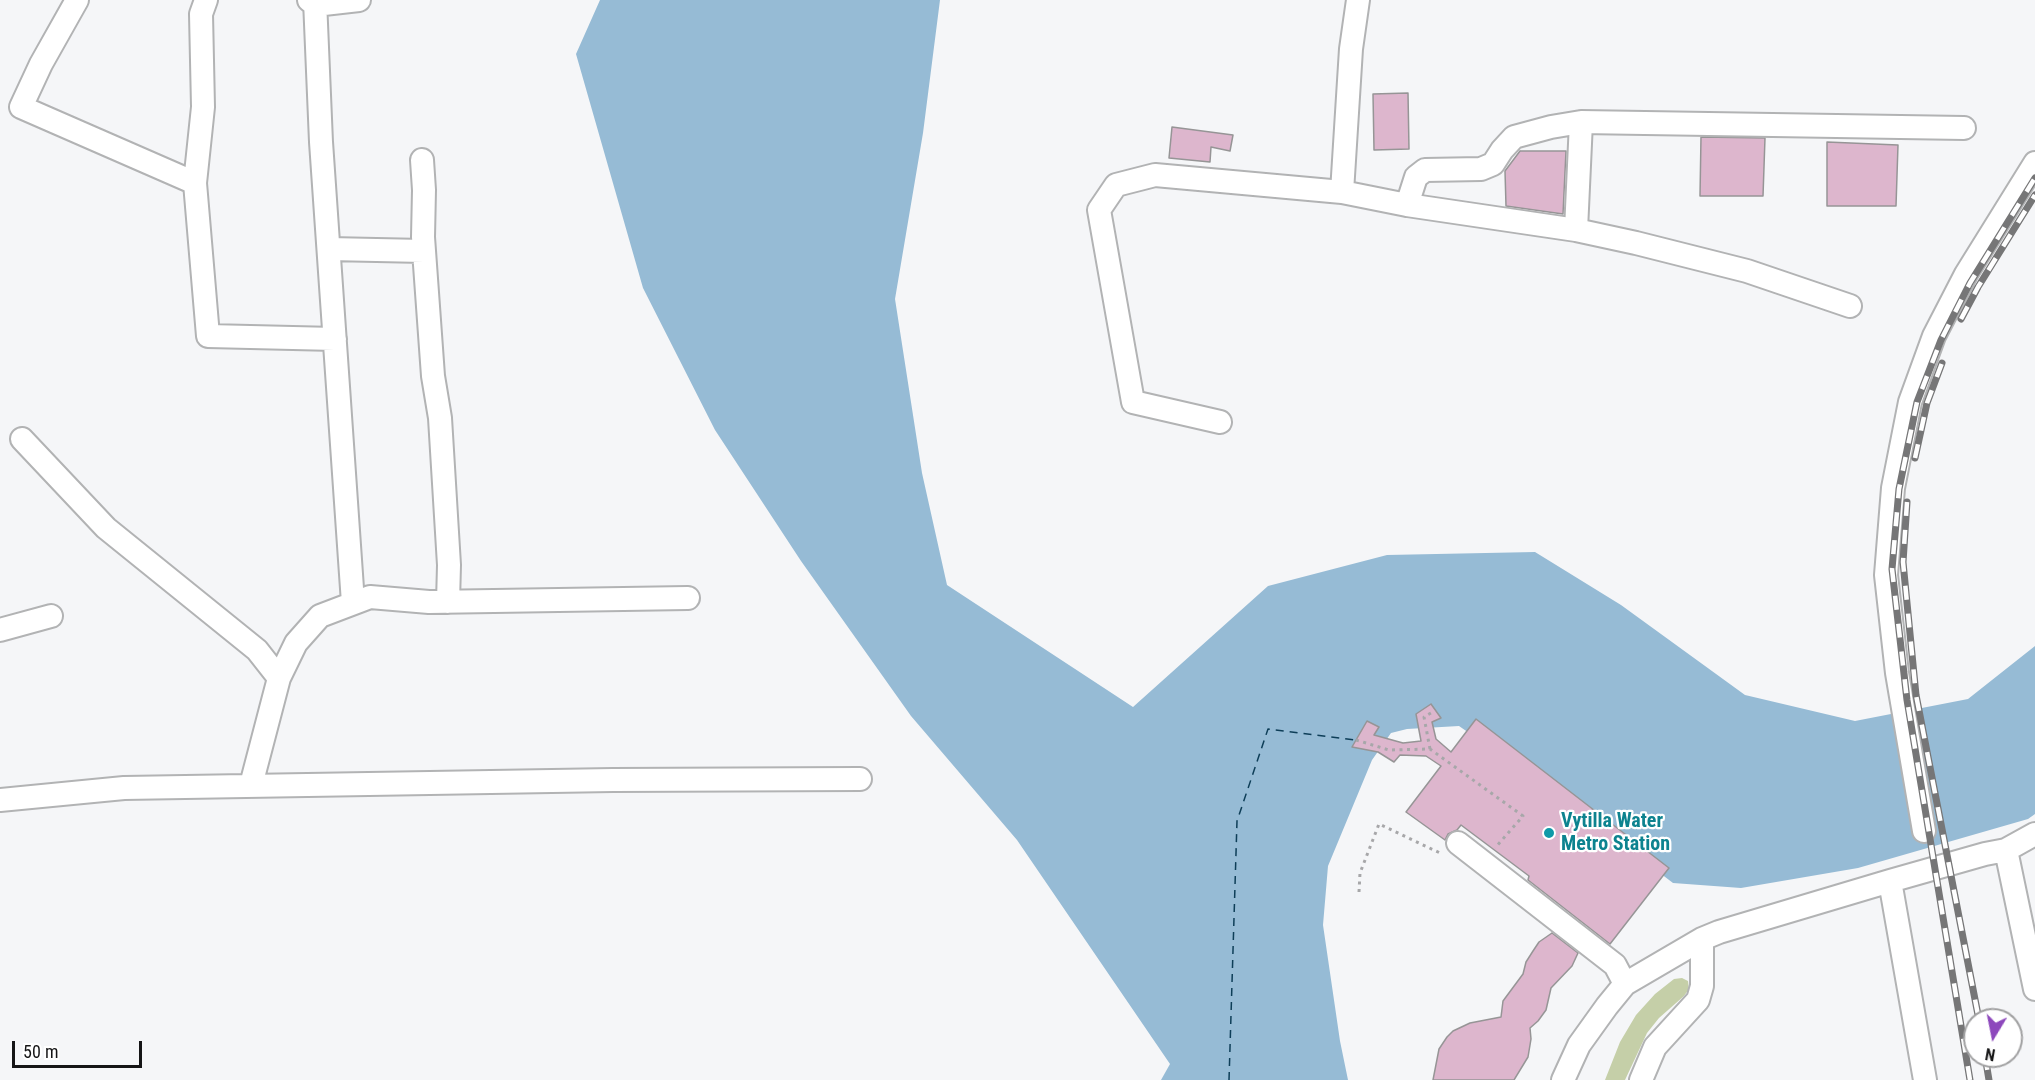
<!DOCTYPE html>
<html>
<head>
<meta charset="utf-8">
<style>
	body { margin:0 }
	#map { position:relative; width:2035px; height:1080px; overflow:hidden; background:#f5f6f8; font-family:"Roboto Condensed",sans-serif }
	canvas { display:block }
	.north { position:absolute; left:1963px; top:1008px; width:60px; height:60px; box-sizing:border-box; background:#fff; border:2px solid #a1a1a2; border-radius:50%; rotate:190deg; font-size:16px; font-weight:700; line-height:24px; text-align:center; color:#151516 }
	.north::after { content:''; display:block; margin:auto; width:21px; height:27px; background:#8d48bc; clip-path:polygon(50% 0,100% 100%,50% 72%,0 100%) }
	.scale { position:absolute; left:12px; top:1041px; width:130px; height:27px; box-sizing:border-box; border:3px solid #151516; border-top:0; padding-left:8px; font-size:18px; line-height:21px; white-space:nowrap; color:#151516; -webkit-text-stroke:4px #fff; paint-order:stroke }
</style>
</head>
<body>
<div id="map">
<canvas width="2035" height="1080"></canvas>
<div class="north">N</div>
<div class="scale">50 m</div>
</div>
<script>
const ctx = document.querySelector('canvas').getContext('2d');
ctx.lineJoin = 'round';
function fillPath(path, color) {
  ctx.fillStyle = color;
  ctx.fill(path, 'evenodd');
}
function poly(rows) {
  const path = new Path2D();
  for (const r of rows) {
    path.moveTo(r[0], r[1]);
    for (let i = 2; i < r.length; i += 2) path.lineTo(r[i], r[i + 1]);
  }
  return path;
}
function stroke(path, color, width, dash) {
  ctx.strokeStyle = color;
  ctx.lineWidth = width;
  ctx.lineCap = dash ? 'butt' : 'round';
  ctx.setLineDash(dash || []);
  ctx.stroke(path);
}
function drawText(font, color, halo, rows, align = 'center') {
  ctx.font = font + ' "Roboto Condensed",sans-serif';
  ctx.lineWidth = 4.5;
  ctx.setLineDash([]);
  ctx.textBaseline = 'middle';
  ctx.strokeStyle = halo;
  ctx.fillStyle = color;
  for (const [text, x, y, turn = 0] of rows) {
    ctx.save();
    ctx.translate(x, y);
    ctx.rotate((+turn || 0) * Math.PI / 180);
    ctx.textAlign = isNaN(turn) ? turn : align;
    if (halo) ctx.strokeText(text, 0, 0);
    ctx.fillText(text, 0, 0);
    ctx.restore();
  }
}
fillPath(poly([
	[1682,978,1688,981,1689,989,1684,996,1659,1018,1647,1033,1625,1080,1605,1080,1620,1042,1636,1015,1655,994,1674,979]
]), '#c5cfa8');
fillPath(poly([
	[600,0,940,0,923,133,895,299,922,473,947,585,1133,707,1268,586,1387,555,1535,552,1621,605,1745,695,1855,721,1968,699,2035,646,2035,814,2028,819,1858,868,1741,888,1673,883,1547,787,1459,726,1407,729,1391,733,1372,760,1328,866,1323,925,1340,1041,1348,1080,1161,1080,1170,1064,1017,840,911,716,801,561,715,430,643,288,576,54]
]), '#96bbd5');
stroke(poly([
	[1229,1080,1237,821,1268,729,1355,740]
]), '#0e3e58', 1.5, [8, 6]);
const building = poly([
	[1408,93,1409,149,1374,150,1373,94,1408,93],
	[1172,127,1233,135,1230,151,1211,147,1210,162,1169,158,1172,127],
	[1701,137,1765,138,1763,196,1700,196,1701,137],
	[1827,142,1898,145,1896,206,1827,206,1827,142],
	[1520,151,1566,151,1563,214,1506,206,1505,171,1520,151],
	[1431,704,1441,718,1432,722,1436,739,1451,752,1476,719,1669,868,1610,944,1528,880,1529,876,1461,825,1457,830,1448,834,1445,840,1406,812,1441,766,1426,756,1400,755,1394,762,1378,752,1352,747,1367,721,1379,727,1374,735,1403,743,1421,741,1416,714,1431,704],
	[1552,933,1578,953,1572,966,1551,988,1546,1010,1538,1021,1530,1028,1531,1039,1528,1057,1514,1080,1433,1080,1439,1049,1447,1037,1453,1031,1470,1023,1501,1017,1503,1001,1523,974,1526,962,1533,951,1539,942,1552,933]
]);
fillPath(building, '#ddb6cd');
stroke(building, '#969596', 1.5);
const minor = poly([
	[77,0,41,64,21,107,195,183,208,336,335,339],
	[309,0,315,5,359,0],
	[315,0,321,142,353,603],
	[1358,0,1351,49,1342,192,1407,205,1576,230,1636,243,1747,271,1850,306],
	[422,160,424,190,423,237,433,376,440,418,449,565,448,602],
	[195,183,203,107,201,14,206,0],
	[1407,205,1416,177,1425,170,1481,169,1493,164,1502,150,1514,137,1551,127,1581,122],
	[1576,230,1581,122,1964,128],
	[329,249,424,251],
	[1220,422,1133,402,1099,210,1116,185,1155,175,1342,192],
	[22,439,106,528,257,650,279,678],
	[0,630,51,616],
	[251,785,279,678,296,643,320,616,370,597,429,602,688,598],
	[0,800,124,788,613,780,860,779],
	[1924,831,1897,673,1886,575,1893,488,1910,402,1934,336,1966,274,2035,163],
	[1458,843,1615,965,1625,984],
	[2006,850,2035,989],
	[1890,881,1925,1080],
	[1563,1080,1579,1045,1607,1006,1625,984,1702,939,1719,932,1890,881,1985,854,2006,850,2035,834],
	[1641,1080,1655,1047,1698,1000,1702,986,1702,939]
]);
stroke(minor, '#b2b3b4', 26);
stroke(poly([
	[1356,740,1389,750,1430,749,1523,816,1495,848],
	[1430,749,1424,717,1431,713],
	[1359,892,1360,873,1379,824,1440,853]
]), '#a7a7a9', 3, [3, 4.5]);
stroke(minor, '#fff', 22);
const rail = poly([
	[1961,319,1978,287,2035,195],
	[1915,458,1927,403,1942,363],
	[1907,502,1903,562,1916,695,1979,1020],
	[1985,1056,1989,1080],
	[1970,1080,1907,700,1892,569,1899,489,1917,402,1941,340,1970,283,2035,178]
]);
stroke(rail, '#767677', 7);
stroke(rail, '#fff', 4.5, [14]);
for (const [x, y, r, color] of [
	[1549,833,6,"#0f9aa8"]
]) {
  const dot = new Path2D();
  dot.arc(x, y, r, 0, 2 * Math.PI);
  ctx.fillStyle = color;
  ctx.fill(dot);
  stroke(dot, '#fff', 2);
}
drawText('bold 20px', '#0d838f', '#fff', [
	["Vytilla Water",1561,822],
	["Metro Station",1561,845]
], 'left');
</script>
</body>
</html>
